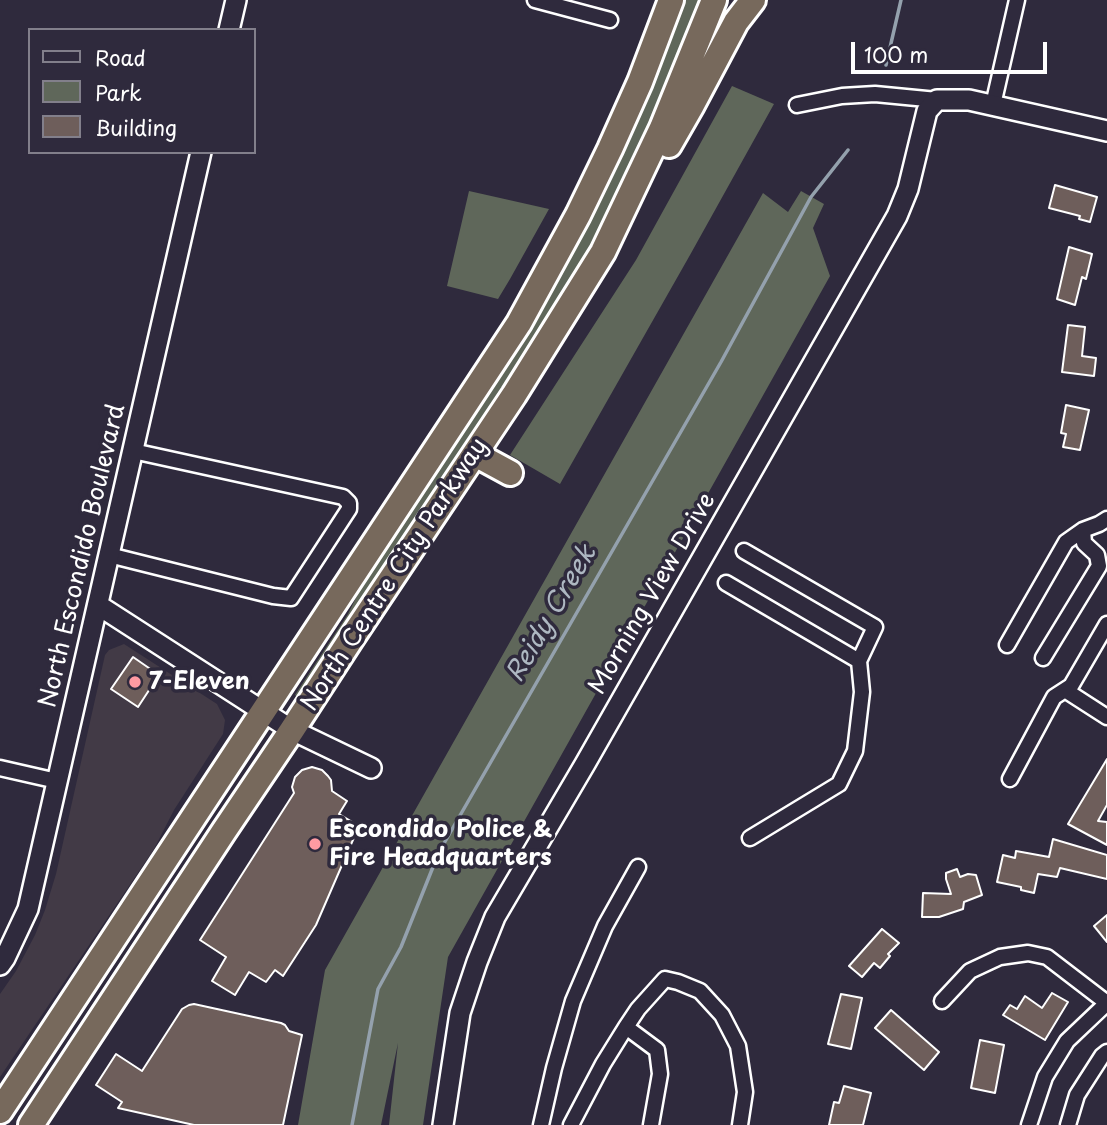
<!DOCTYPE html>
<html>
<head>
<meta charset="utf-8">
<style>
	body { margin:0 }
	#map { position:relative; width:1107px; height:1125px; overflow:hidden; background:#2f2a3d; font-family:"Playpen Sans",sans-serif }
	canvas { display:block }
	.legend { position:absolute; left:28px; top:28px; width:228px; height:126px; box-sizing:border-box; background:#2f2a3d; border:2px solid #827f8b; margin:0; padding:9px 12px; list-style:none; font-size:21px; color:#fff }
	.legend li { display:flex; align-items:center; gap:14px; height:35px }
	.legend b { width:35px; border:2px solid #827f8b }
	.scale { position:absolute; left:851px; top:42px; width:196px; height:32px; box-sizing:border-box; border:4px solid #fff; border-top:0; padding-left:9px; font-size:21px; line-height:24px; white-space:nowrap; color:#fff; -webkit-text-stroke:5px #2f2a3d; paint-order:stroke }
</style>
</head>
<body>
<div id="map">
<canvas width="1107" height="1125"></canvas>
<ul class="legend">
<li><b style="height:9px;background:#2f2a3d"></b>Road</li>
<li><b style="height:19px;background:#5f675a"></b>Park</li>
<li><b style="height:19px;background:#6e5e5b"></b>Building</li>
</ul>
<div class="scale">100 m</div>
</div>
<script>
const ctx = document.querySelector('canvas').getContext('2d');
ctx.lineJoin = 'round';
function fillPath(path, color) {
  ctx.fillStyle = color;
  ctx.fill(path, 'evenodd');
}
function poly(rows) {
  const path = new Path2D();
  for (const r of rows) {
    path.moveTo(r[0], r[1]);
    for (let i = 2; i < r.length; i += 2) path.lineTo(r[i], r[i + 1]);
  }
  return path;
}
function stroke(path, color, width, dash) {
  ctx.strokeStyle = color;
  ctx.lineWidth = width;
  ctx.lineCap = dash ? 'butt' : 'round';
  ctx.setLineDash(dash || []);
  ctx.stroke(path);
}
function drawText(font, color, halo, rows, align = 'center') {
  ctx.font = font + ' "Playpen Sans",sans-serif';
  ctx.lineWidth = 7;
  ctx.setLineDash([]);
  ctx.textBaseline = 'middle';
  ctx.strokeStyle = halo;
  ctx.fillStyle = color;
  for (const [text, x, y, turn = 0] of rows) {
    ctx.save();
    ctx.translate(x, y);
    ctx.rotate((+turn || 0) * Math.PI / 180);
    ctx.textAlign = isNaN(turn) ? turn : align;
    if (halo) ctx.strokeText(text, 0, 0);
    ctx.fillText(text, 0, 0);
    ctx.restore();
  }
}
fillPath(poly([
	[124,644,217,704,225,720,223,734,174,810,154,849,0,1077,0,994,16,971,35,935,45,910,56,874,105,655,109,650]
]), '#423a46');
fillPath(poly([
	[682,0,703,0,658,116,587,254,533,347,299,698,295,695,348,614,371,567,536,316,582,236,634,127,654,79],
	[732,86,774,104,690,255,560,484,510,455,636,260],
	[469,191,549,209,510,279,498,299,447,286],
	[801,191,824,204,813,228,830,276,448,957,423,1125,389,1125,398,1043,381,1125,298,1125,325,970,763,193,788,212]
]), '#5f675a');
stroke(poly([
	[886,65,901,0],
	[352,1125,378,989,401,947,439,852,721,362,811,197,848,150]
]), '#94a1ad', 3.5);
const building = poly([
	[1055,185,1097,197,1090,222,1079,219,1080,216,1049,208,1055,185],
	[1069,247,1092,254,1086,279,1082,277,1075,305,1057,299,1069,247],
	[1068,325,1085,327,1082,356,1096,358,1094,376,1062,372,1068,325],
	[1066,405,1089,410,1080,450,1063,447,1066,434,1061,433,1066,405],
	[133,657,159,675,138,707,111,689,133,657],
	[1107,759,1107,805,1098,821,1107,822,1107,845,1068,824,1107,759],
	[312,767,322,770,328,776,331,780,332,791,347,801,339,814,359,826,316,925,283,976,275,970,266,982,249,972,235,995,212,981,226,957,200,940,294,793,292,787,295,777,302,770,312,767],
	[1053,839,1107,855,1107,879,1060,868,1057,877,1038,874,1034,893,1021,890,1021,887,997,882,1003,855,1015,858,1016,851,1049,857,1053,839],
	[957,869,960,877,968,874,976,875,982,895,964,902,963,909,939,917,922,917,923,893,951,894,946,879,946,873,957,869],
	[1107,915,1107,942,1094,926,1107,915],
	[882,929,899,943,888,954,890,956,880,968,874,963,862,977,849,966,882,929],
	[1052,993,1068,1002,1045,1040,1003,1015,1010,1005,1017,1009,1025,996,1042,1008,1052,993],
	[841,994,862,998,851,1049,828,1044,841,994],
	[194,1004,281,1023,285,1025,289,1031,302,1035,283,1125,194,1125,118,1108,122,1102,96,1085,116,1054,142,1071,182,1009,189,1005,194,1004],
	[891,1010,939,1052,924,1070,875,1028,891,1010],
	[980,1040,1004,1045,995,1093,971,1088,980,1040],
	[844,1086,871,1093,863,1125,829,1125,834,1102,839,1103,844,1086]
]);
fillPath(building, '#6e5e5b');
stroke(building, '#fff', 2);
const street = poly([
	[535,0,610,20],
	[797,105,842,96,875,94,937,100],
	[993,105,1017,0],
	[744,551,875,627,859,661,862,692,855,751,839,784,750,838],
	[109,555,273,596,291,598,349,509,349,503,343,497,133,451],
	[726,583,859,661],
	[1007,645,1066,542,1083,530,1099,524,1107,519],
	[1043,658,1099,566,1097,555,1084,543,1083,530],
	[1065,690,1107,717],
	[0,768,57,781],
	[1010,779,1054,697,1071,686,1107,624],
	[942,1001,970,971,1000,957,1028,953,1047,957,1107,1003],
	[626,1027,657,1050,660,1074,651,1125],
	[541,1125,554,1068,573,1001,605,926,638,867],
	[571,1125,603,1064,626,1027,638,1009,665,979,678,982,700,991,722,1015,738,1046,745,1092,740,1125],
	[1029,1125,1045,1077,1067,1041,1107,1003],
	[1068,1125,1077,1095,1102,1056,1107,1052]
]);
const secondary = poly([
	[229,30,236,0],
	[98,605,292,730,371,768],
	[0,965,5,958,28,909,201,152],
	[443,1125,460,1013,477,962,495,917,585,764,897,216,908,189,927,111,937,100,969,100,1107,131]
]);
const highway = poly([
	[669,145,692,105,736,22,753,0],
	[475,454,510,473],
	[0,1111,519,323,578,215,610,149,640,82,671,0],
	[31,1125,224,831,292,730,351,639,514,395,603,252,662,128,714,0]
]);
stroke(street, '#fff', 19);
stroke(secondary, '#fff', 24);
stroke(highway, '#fff', 30);
stroke(street, '#2f2a3d', 14);
stroke(secondary, '#2f2a3d', 19);
stroke(highway, '#77695c', 24);
for (const [x, y, r, color] of [
	[135,682,7,"#ff9aa2"],
	[315,844,7,"#ff9aa2"]
]) {
  const dot = new Path2D();
  dot.arc(x, y, r, 0, 2 * Math.PI);
  ctx.fillStyle = color;
  ctx.fill(dot);
  stroke(dot, '#2f2a3d', 2.5);
}
drawText('24px', '#fff', '#2f2a3d', [
	["North Escondido Boulevard",83,556,-77],
	["North Centre City Parkway",395,575,-57],
	["Morning View Drive",653,594,-60]
]);
drawText('bold 24px', '#fff', '#2f2a3d', [
	["7-Eleven",149,682],
	["Escondido Police &",329,830],
	["Fire Headquarters",329,858]
], 'left');
drawText('italic 26px', '#aeb8c2', '#2f2a3d', [
	["Reidy Creek",552,614,-60]
]);
</script>
</body>
</html>
